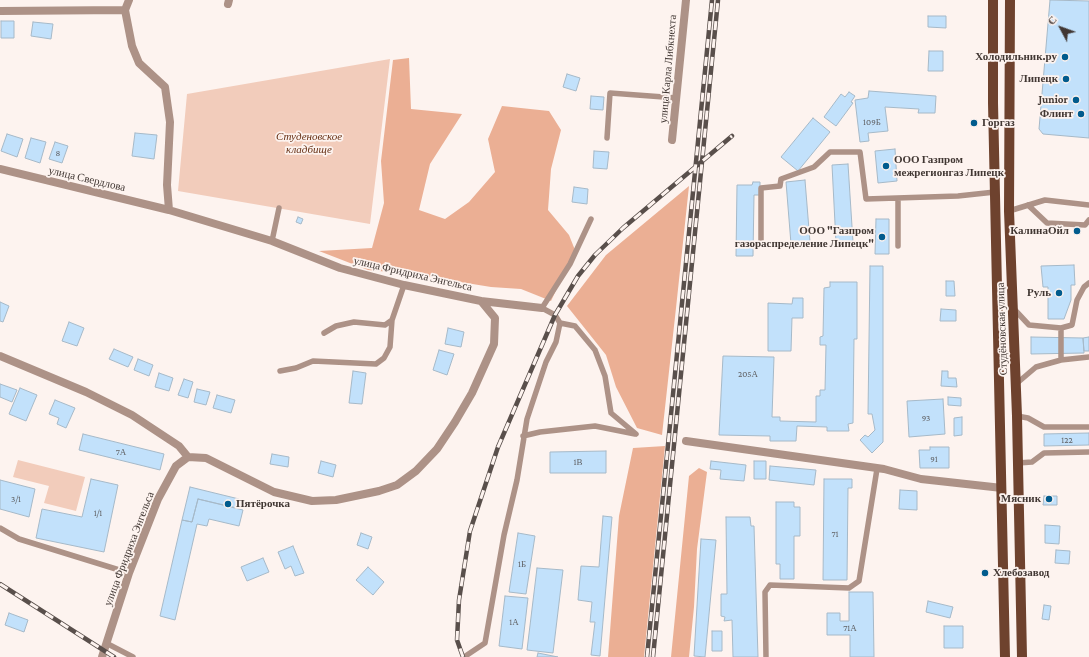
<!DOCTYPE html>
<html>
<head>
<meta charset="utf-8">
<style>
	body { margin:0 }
	#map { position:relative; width:1089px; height:657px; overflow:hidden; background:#fdf3ef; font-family:"Crimson Pro",serif }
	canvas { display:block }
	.north { position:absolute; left:1041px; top:8px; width:40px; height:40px; -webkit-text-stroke:3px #fdf3ef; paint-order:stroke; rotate:311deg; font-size:11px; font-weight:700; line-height:16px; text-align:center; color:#413733 }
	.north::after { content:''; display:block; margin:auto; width:14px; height:18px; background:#413733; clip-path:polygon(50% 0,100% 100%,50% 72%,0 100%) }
</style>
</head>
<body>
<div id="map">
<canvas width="1089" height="657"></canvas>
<div class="north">С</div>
</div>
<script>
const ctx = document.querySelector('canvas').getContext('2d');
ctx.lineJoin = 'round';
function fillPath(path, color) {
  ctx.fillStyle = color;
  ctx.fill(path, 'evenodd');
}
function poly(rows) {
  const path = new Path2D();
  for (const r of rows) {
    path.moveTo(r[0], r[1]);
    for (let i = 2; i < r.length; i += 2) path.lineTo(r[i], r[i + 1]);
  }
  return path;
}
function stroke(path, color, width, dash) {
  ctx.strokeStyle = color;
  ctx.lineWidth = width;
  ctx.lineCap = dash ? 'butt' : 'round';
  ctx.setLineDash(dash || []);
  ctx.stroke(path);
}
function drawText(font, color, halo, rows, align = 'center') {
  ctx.font = font + ' "Crimson Pro",serif';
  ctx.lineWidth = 3.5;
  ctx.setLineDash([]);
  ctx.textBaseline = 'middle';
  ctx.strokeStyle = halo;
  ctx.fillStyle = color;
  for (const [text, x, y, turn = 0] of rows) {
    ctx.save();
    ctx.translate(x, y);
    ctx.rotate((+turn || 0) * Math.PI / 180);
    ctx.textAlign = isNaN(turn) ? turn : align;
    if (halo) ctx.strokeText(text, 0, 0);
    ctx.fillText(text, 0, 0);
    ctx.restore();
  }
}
fillPath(poly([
	[390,59,370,224,178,191,187,94],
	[18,460,85,477,76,511,44,503,49,486,13,477]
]), '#f2ccbb');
fillPath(poly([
	[409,58,411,109,462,114,430,164,419,210,445,219,469,202,495,172,488,139,502,106,549,111,561,130,551,169,548,210,569,235,575,250,551,301,521,289,491,287,411,274,368,270,319,251,372,248,384,203,381,161,393,60],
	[689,186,676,308,662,435,637,428,616,387,606,355,567,306,606,255],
	[665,446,644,657,608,657,619,516,633,448],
	[699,468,707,472,697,549,694,607,689,657,671,657,689,476]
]), '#ebaf94');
const building = poly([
	[1050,0,1089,1,1089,138,1043,134,1039,129,1050,0],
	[928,16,946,16,946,28,928,27,928,16],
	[1,21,14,21,14,38,1,38,1,21],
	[33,22,53,24,51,39,31,36,33,22],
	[929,51,943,51,943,71,928,71,929,51],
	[567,74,580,78,576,91,563,87,567,74],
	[869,91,936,96,935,113,918,113,919,109,885,107,888,131,868,133,869,141,860,142,855,100,868,98,869,91],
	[849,92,855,96,851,102,853,103,836,126,824,117,841,94,845,97,849,92],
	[591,96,604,97,603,110,590,109,591,96],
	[813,118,830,132,798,171,781,157,813,118],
	[135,133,157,135,154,159,132,156,135,133],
	[7,134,23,139,17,157,1,151,7,134],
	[31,138,46,142,40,163,25,158,31,138],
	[55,142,68,146,62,163,49,159,55,142],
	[895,149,897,181,878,183,875,151,895,149],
	[594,151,609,152,607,169,593,168,594,151],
	[848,164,853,242,836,243,832,165,848,164],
	[805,180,810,242,791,244,786,182,805,180],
	[753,182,760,182,760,195,754,195,753,256,736,256,737,185,752,185,753,182],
	[574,187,588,189,587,204,572,202,574,187],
	[298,217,303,219,301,224,296,222,298,217],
	[876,219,889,219,889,254,875,254,876,219],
	[1074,265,1075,285,1071,285,1071,300,1064,319,1048,319,1048,287,1043,287,1041,266,1074,265],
	[870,266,883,266,883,442,872,453,860,440,865,435,868,437,875,430,872,414,868,414,870,266],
	[946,281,954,281,955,296,946,296,946,281],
	[830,282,857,282,857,339,854,339,853,423,848,424,849,431,827,431,827,427,797,426,796,441,770,441,770,436,719,435,723,356,774,357,772,417,780,417,780,421,816,422,816,396,820,396,820,390,825,390,826,345,820,345,820,337,823,336,824,288,830,287,830,282],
	[793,298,803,298,803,318,792,318,791,351,768,351,768,303,792,304,793,298],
	[0,302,9,306,3,322,0,321,0,302],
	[941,309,956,310,956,321,940,321,941,309],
	[69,322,84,328,77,346,62,341,69,322],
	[448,328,464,332,461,347,445,344,448,328],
	[1031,337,1083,338,1084,353,1031,354,1031,337],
	[1089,337,1089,351,1084,351,1083,338,1089,337],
	[114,349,133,357,128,367,109,359,114,349],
	[439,350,454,354,447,375,433,370,439,350],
	[138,359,153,365,149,376,134,370,138,359],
	[353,371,366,373,362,404,349,403,353,371],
	[942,371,948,371,948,378,956,378,957,387,941,386,942,371],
	[159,373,173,378,169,391,155,387,159,373],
	[184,379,193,382,188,398,178,395,184,379],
	[0,384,17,390,12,402,0,397,0,384],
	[20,388,37,395,26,421,9,414,20,388],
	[197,389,210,392,206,405,194,402,197,389],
	[217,395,235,400,231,413,213,408,217,395],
	[948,397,961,398,961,406,948,405,948,397],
	[943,399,945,434,909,437,907,401,943,399],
	[55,400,75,408,66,428,57,424,59,418,49,414,55,400],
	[962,417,962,435,954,436,954,418,962,417],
	[1089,433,1089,445,1044,446,1044,434,1089,433],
	[83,434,164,454,160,470,79,450,83,434],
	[930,447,949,447,949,468,920,468,919,450,930,450,930,447],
	[606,451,606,473,550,473,550,452,606,451],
	[272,454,289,457,288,467,270,464,272,454],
	[321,461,336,465,333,477,318,473,321,461],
	[711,461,746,465,744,481,720,479,721,470,710,469,711,461],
	[754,461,766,461,766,479,754,479,754,461],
	[770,466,816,470,814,485,769,480,770,466],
	[91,479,118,485,104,552,36,538,42,509,82,517,91,479],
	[824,479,852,479,852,488,848,488,847,580,823,580,824,479],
	[0,480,35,489,29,517,0,509,0,480],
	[190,487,239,499,237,508,198,499,192,522,182,520,190,487],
	[900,490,917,491,917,510,899,509,900,490],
	[1044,496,1057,496,1057,505,1043,505,1044,496],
	[198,499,243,510,239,526,209,519,207,526,197,524,175,620,160,616,182,520,192,522,198,499],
	[776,502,794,502,794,507,800,507,800,536,794,536,794,579,780,579,780,564,776,564,776,502],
	[603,516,612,517,600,656,591,655,595,622,590,622,592,602,578,600,581,566,599,567,603,516],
	[726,517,750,517,751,526,754,526,758,657,733,657,732,620,724,621,725,617,721,616,721,594,727,594,726,517],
	[1045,525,1060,526,1059,544,1045,543,1045,525],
	[361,533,372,537,368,549,357,545,361,533],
	[518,533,535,536,526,594,509,592,518,533],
	[701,539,716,540,705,657,694,656,701,539],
	[293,546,304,573,295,576,291,566,285,569,278,552,293,546],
	[1056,550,1070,551,1069,564,1055,563,1056,550],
	[263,558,269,572,247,581,241,567,263,558],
	[368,567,384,582,373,595,356,580,368,567],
	[537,568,563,570,553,653,527,650,537,568],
	[849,592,873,592,874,657,850,657,850,635,827,635,827,613,840,613,840,621,849,621,849,592],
	[505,596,528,598,522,649,499,646,505,596],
	[928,601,953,607,950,618,926,612,928,601],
	[1044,605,1051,606,1049,620,1042,619,1044,605],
	[9,613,28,620,24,632,5,625,9,613],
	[944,626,963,626,963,648,944,648,944,626],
	[712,631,722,631,722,651,712,651,712,631],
	[538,653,558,657,537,657,538,653]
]);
fillPath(building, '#c2e1fb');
stroke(building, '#a6b9c8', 1);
stroke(poly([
	[607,138,610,93,677,98],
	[1028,205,1047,223,1085,225,1089,220],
	[1009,211,1045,200,1089,205],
	[272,241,279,208],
	[761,243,761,188,780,186,781,179,814,167,830,152,860,152,866,199,958,196,995,192],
	[898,246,898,198],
	[1014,309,1029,325,1061,328,1061,360,1036,367,1016,384],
	[560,323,575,326,595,350,605,376,611,413,636,434],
	[1061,328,1072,325,1077,300,1084,287,1089,283],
	[324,333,336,326,354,322,385,325,392,320,404,285],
	[1061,360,1089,357],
	[280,371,296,368,313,361,376,364,384,358,390,347,392,320],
	[1017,416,1028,418,1044,427,1089,427],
	[523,436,540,432,595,426,635,434],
	[1018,463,1032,462,1044,453,1089,452],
	[0,528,19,539,129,573],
	[106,643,133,657],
	[464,657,485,643,504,535,517,480,527,419,546,362,556,342,560,323,555,315,542,308,570,264,591,219],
	[766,657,765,592,770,585,849,588,859,581,877,469]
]), '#ad9287', 5.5);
stroke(poly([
	[228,4,229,0],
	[125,10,129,0],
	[0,11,125,10],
	[672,140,686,0],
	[0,169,169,210],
	[481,301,542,308],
	[0,356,86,392,132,415,179,446,188,457],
	[686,441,884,469,921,479,1002,488],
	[102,657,129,573,158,499,176,466,188,457,206,458,274,492,312,501,336,500,379,491,397,485,416,471,437,449,455,422,472,393,494,344,495,318,481,301,404,285,340,268,272,241,169,210,167,185,170,122,165,87,139,63,132,46,125,10]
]), '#ad9287', 8);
stroke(poly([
	[993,0,993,103,1005,657],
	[1010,0,1009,211,1017,416,1022,657]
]), '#6e422e', 10);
const rail = poly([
	[0,584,114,657],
	[463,657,457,640,459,600,470,531,498,447,555,315,578,276,595,255,623,228,732,136],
	[647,657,712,0],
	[653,657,718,0]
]);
stroke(rail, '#594f4b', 4.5);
stroke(rail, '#fdf3ef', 3, [9]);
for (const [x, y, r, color] of [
	[1065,57,4,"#015b8d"],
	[1066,79,4,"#015b8d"],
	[1076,100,4,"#015b8d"],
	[1081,114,4,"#015b8d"],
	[974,123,4,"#015b8d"],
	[886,166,4,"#015b8d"],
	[1077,231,4,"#015b8d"],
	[882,237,4,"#015b8d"],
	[1059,293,4,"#015b8d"],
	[1049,499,4,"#015b8d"],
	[228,504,4,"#015b8d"],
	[985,573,4,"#015b8d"]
]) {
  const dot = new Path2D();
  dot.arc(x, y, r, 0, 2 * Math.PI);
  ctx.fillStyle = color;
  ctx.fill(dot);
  stroke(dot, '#fdf3ef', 1.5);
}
drawText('9px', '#616265', null, [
	["109Б",872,122],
	["8",58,153],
	["205А",748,374],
	["93",926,418],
	["122",1067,440],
	["7А",121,452],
	["91",934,459],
	["1В",578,462],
	["3/1",16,499],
	["1/1",98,513],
	["71",835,534],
	["1Б",522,564],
	["1А",514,622],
	["71А",850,628]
]);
drawText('bold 11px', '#413733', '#fdf3ef', [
	["Холодильник.ру",1057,57],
	["Липецк",1058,79],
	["Junior",1068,100],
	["Флинт",1073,114],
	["Горгаз",982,123,"left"],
	["ООО Газпром",894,160,"left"],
	["межрегионгаз Липецк",894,173,"left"],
	["ООО \"Газпром",874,231],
	["газораспределение Липецк\"",874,244],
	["КалинаОйл",1069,231],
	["Руль",1051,293],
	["Мясник",1041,499],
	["Пятёрочка",236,504,"left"],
	["Хлебозавод",993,573,"left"]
], 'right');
drawText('11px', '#413733', '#fdf3ef', [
	["улица Карла Либкнехта",668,69,-85],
	["улица Свердлова",87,179,13],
	["улица Фридриха Энгельса",413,274,13],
	["Студёновская улица",1002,329,-92],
	["улица Фридриха Энгельса",129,549,-69]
]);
drawText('italic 11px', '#662f13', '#fdf3ef', [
	["Студеновское",309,137],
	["кладбище",309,150]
]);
</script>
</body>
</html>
